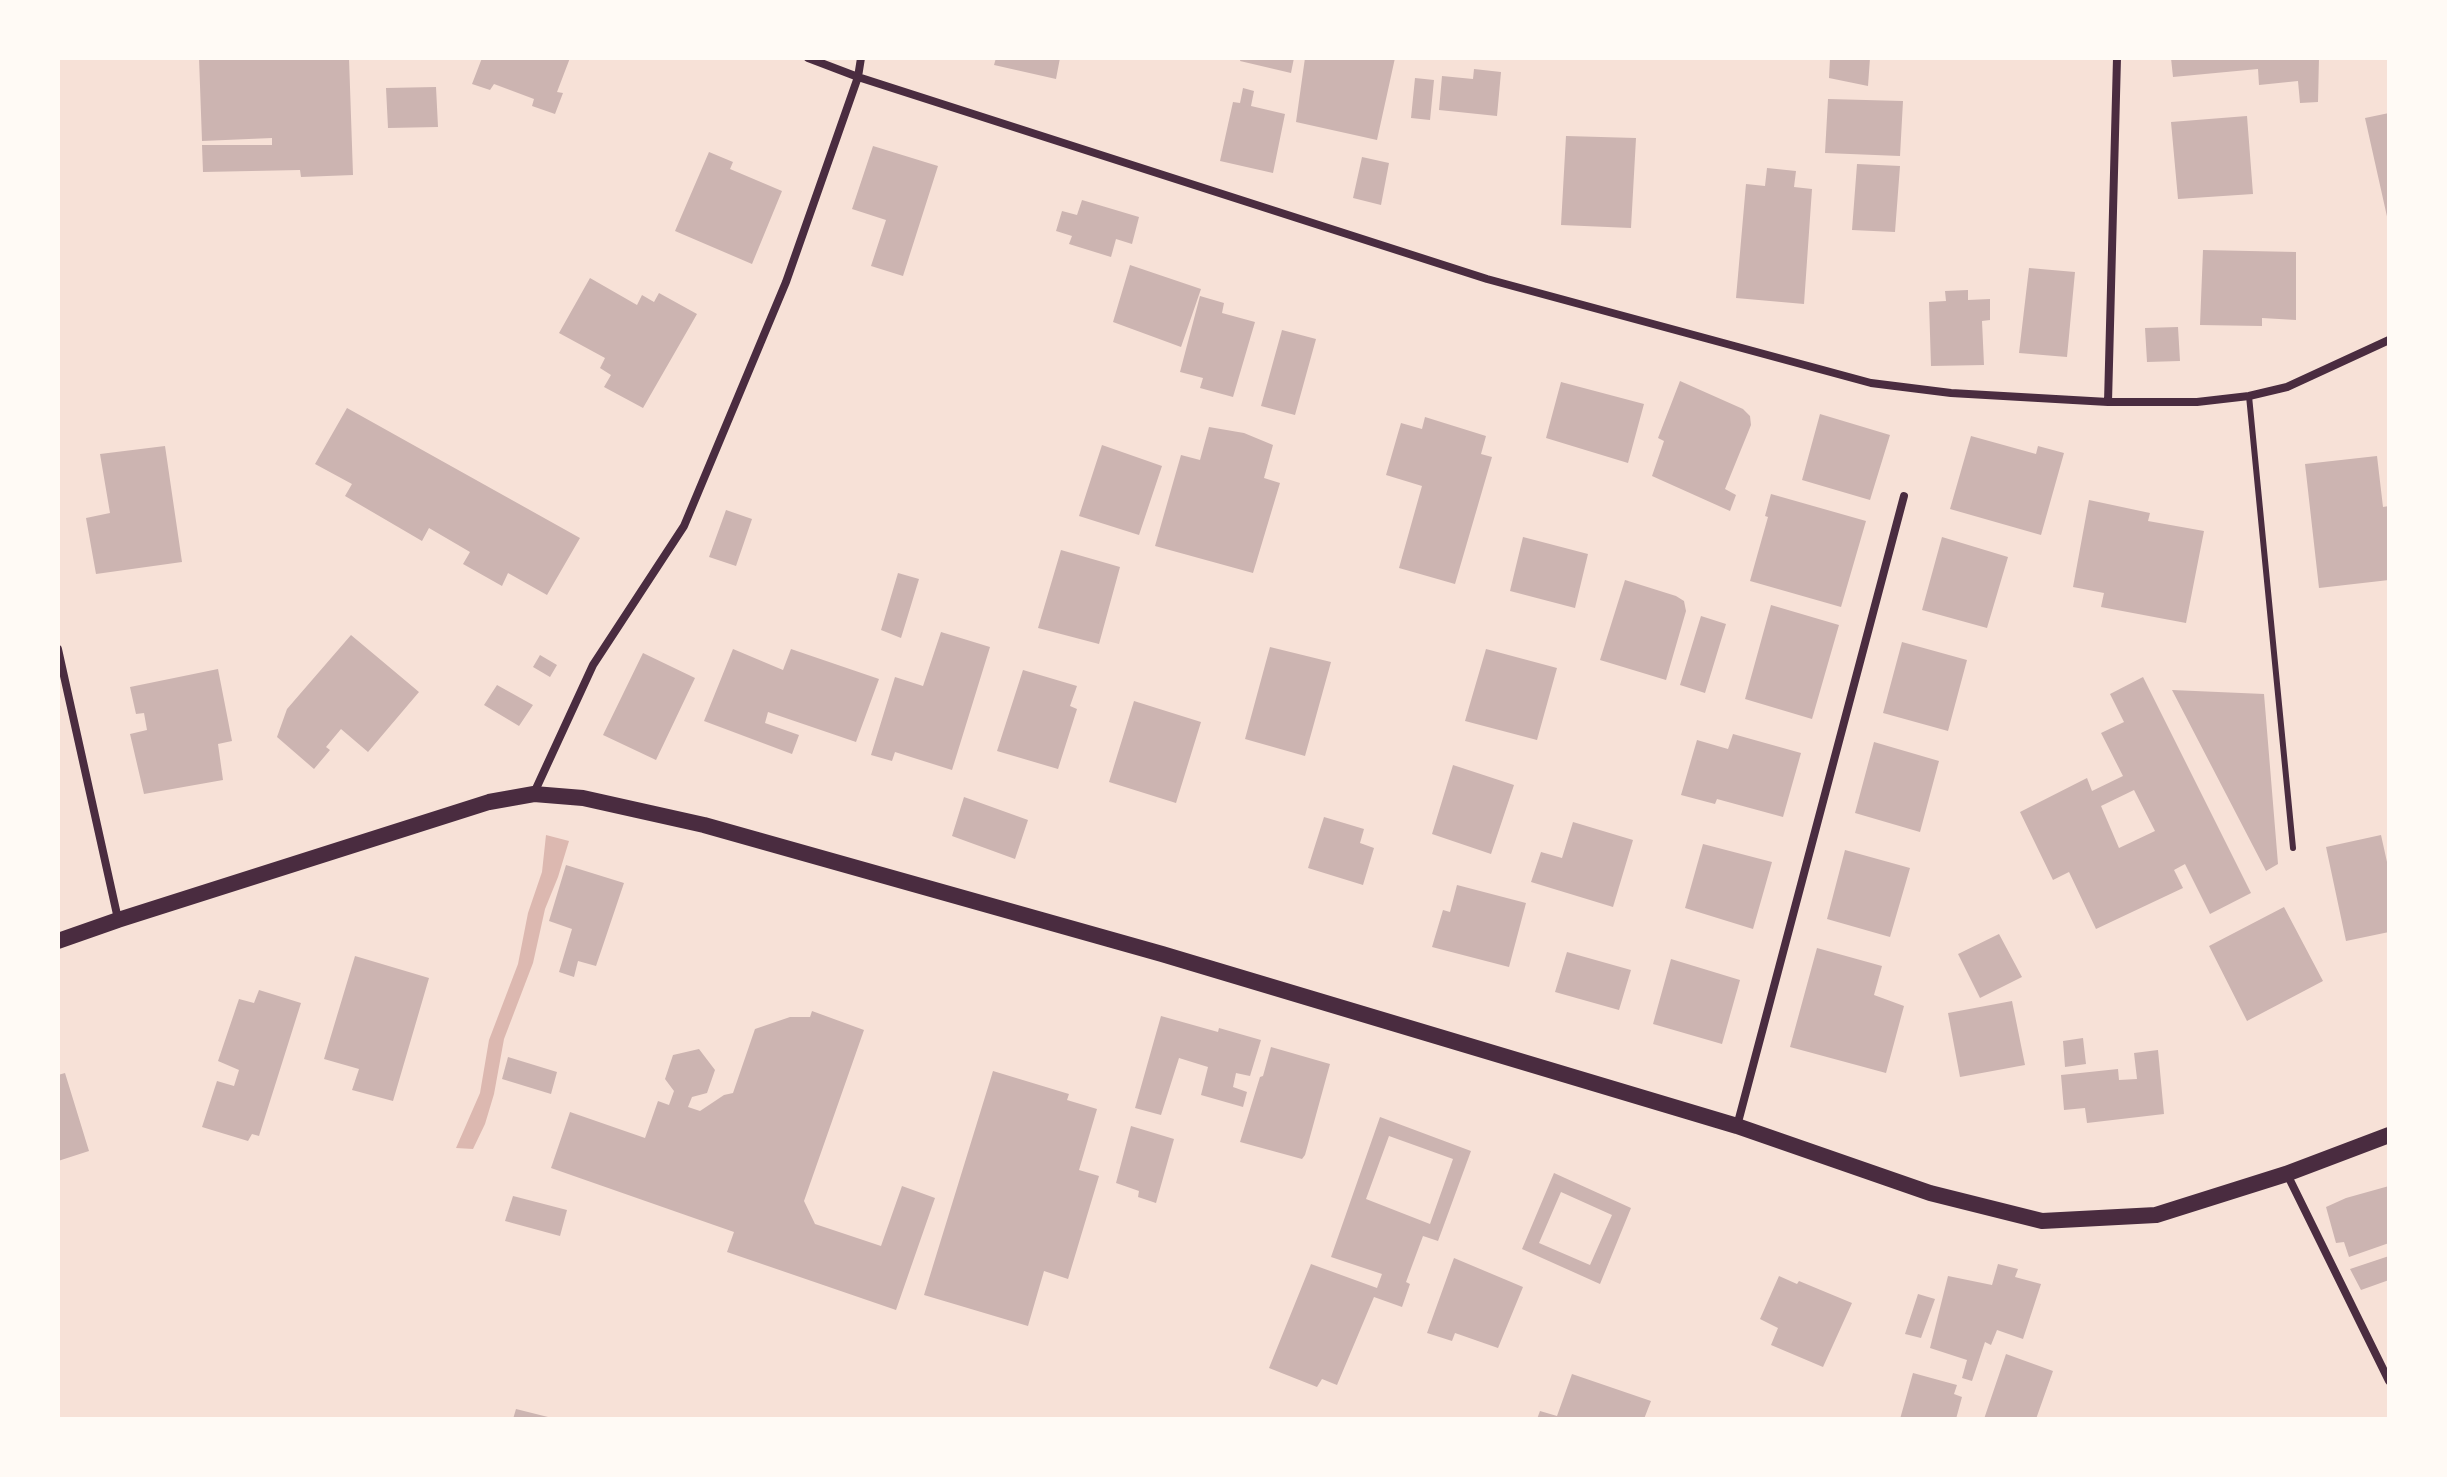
<!DOCTYPE html>
<html>
<head>
<meta charset="utf-8">
<style>
	body { margin:0 }
	#map { position:relative; width:2447px; height:1477px; overflow:hidden; background:#f7e1d7; font-family:"Asap Condensed",sans-serif }
	canvas { display:block }
	.frame { position:absolute; inset:0; border:60px solid #fffaf5; pointer-events:none }
</style>
</head>
<body>
<div id="map">
<canvas width="2447" height="1477"></canvas>
<div class="frame"></div>
</div>
<script>
const ctx = document.querySelector('canvas').getContext('2d');
ctx.lineJoin = 'round';
function fillPath(path, color) {
  ctx.fillStyle = color;
  ctx.fill(path, 'evenodd');
}
function poly(rows) {
  const path = new Path2D();
  for (const r of rows) {
    path.moveTo(r[0], r[1]);
    for (let i = 2; i < r.length; i += 2) path.lineTo(r[i], r[i + 1]);
  }
  return path;
}
function stroke(path, color, width, dash) {
  ctx.strokeStyle = color;
  ctx.lineWidth = width;
  ctx.lineCap = dash ? 'butt' : 'round';
  ctx.setLineDash(dash || []);
  ctx.stroke(path);
}
fillPath(poly([
	[546,835,569,841,558,877,545,909,533,963,504,1039,494,1094,485,1124,473,1149,456,1148,480,1093,489,1040,518,964,528,913,542,872]
]), '#dcb8b0');
fillPath(poly([
	[199,58,349,58,353,175,301,177,300,170,203,172,202,145,272,145,272,138,202,141],
	[482,58,570,58,557,92,563,93,555,114,532,106,534,99,494,84,490,90,472,84],
	[996,58,1060,58,1056,79,994,65],
	[1241,58,1294,58,1291,73,1240,61],
	[1305,58,1395,58,1377,140,1296,122],
	[1830,58,1870,58,1868,86,1829,78],
	[2171,58,2257,58,2257,60,2319,58,2318,102,2300,103,2298,81,2259,85,2258,69,2173,77],
	[1474,69,1501,72,1497,116,1439,110,1442,76,1473,79],
	[1415,78,1434,80,1430,120,1411,118],
	[436,87,438,127,388,128,386,88],
	[1243,88,1254,91,1251,106,1285,114,1273,173,1220,161,1233,102,1240,103],
	[1828,99,1903,101,1900,156,1825,153],
	[2389,113,2389,221,2388,221,2365,118],
	[2247,116,2253,194,2178,199,2171,122],
	[1566,136,1636,138,1631,228,1561,225],
	[873,146,938,166,903,276,871,266,886,220,852,209],
	[709,152,733,162,730,169,782,191,752,264,675,231],
	[1362,157,1389,163,1381,205,1353,198],
	[1857,164,1900,166,1895,232,1852,230],
	[1767,168,1796,171,1794,187,1812,189,1804,304,1736,298,1746,184,1765,186],
	[1082,200,1139,217,1132,244,1116,239,1111,257,1069,244,1072,236,1056,231,1062,211,1077,215],
	[2203,250,2296,252,2296,320,2262,318,2262,326,2200,325],
	[1130,265,1201,289,1181,347,1113,322],
	[2029,268,2075,272,2067,357,2019,353],
	[590,278,637,305,642,295,654,302,659,293,697,314,643,408,604,387,611,375,600,368,605,358,559,333],
	[1968,290,1968,300,1990,299,1990,320,1982,321,1984,365,1931,366,1929,302,1946,301,1945,291],
	[1200,296,1224,303,1222,313,1255,322,1233,397,1200,388,1203,378,1180,372],
	[2178,327,2180,361,2147,362,2145,328],
	[1282,330,1316,339,1295,415,1261,406],
	[1680,381,1743,409,1750,416,1751,425,1725,489,1736,495,1730,511,1652,476,1664,441,1658,438],
	[1561,382,1644,404,1628,463,1546,438],
	[347,408,580,538,547,595,508,573,502,586,463,564,470,552,429,528,422,541,345,496,352,484,315,464],
	[1820,414,1890,435,1870,500,1802,480],
	[1425,417,1486,436,1481,454,1492,457,1455,584,1399,568,1422,486,1386,475,1401,423,1422,429],
	[1209,427,1244,433,1273,445,1264,478,1280,483,1253,573,1155,546,1181,455,1200,460],
	[1971,436,2036,454,2038,446,2064,453,2041,535,1950,509],
	[1102,445,1162,466,1139,535,1079,516],
	[165,446,182,562,96,574,86,518,110,513,100,454],
	[2377,456,2383,507,2389,506,2389,580,2319,588,2305,464],
	[1771,494,1866,521,1841,607,1750,581,1768,517,1765,516],
	[2089,500,2150,513,2148,521,2204,531,2186,623,2101,607,2104,593,2073,587],
	[726,510,752,519,736,566,709,557],
	[1523,537,1588,554,1575,608,1510,591],
	[1942,537,2008,557,1987,628,1922,610],
	[1061,550,1120,567,1099,644,1038,628],
	[898,573,919,579,901,638,881,630],
	[1625,580,1676,596,1684,601,1686,611,1666,680,1600,660],
	[1771,605,1839,625,1812,719,1745,699],
	[1701,616,1726,624,1705,693,1680,685],
	[941,632,990,647,952,770,895,752,892,761,871,755,895,677,923,686],
	[351,635,419,692,368,752,341,729,326,747,330,750,314,769,277,737,287,709],
	[1902,642,1967,660,1948,731,1883,713],
	[1270,647,1331,662,1305,756,1245,739],
	[733,649,783,670,791,649,879,679,856,742,768,712,765,723,799,735,792,754,704,721],
	[1486,649,1557,668,1537,740,1465,721],
	[643,653,695,678,656,760,603,735],
	[540,655,557,665,550,677,533,667],
	[218,669,232,741,218,744,223,780,144,794,130,734,147,730,144,713,136,714,130,687],
	[1023,670,1077,686,1070,706,1077,709,1058,769,997,751],
	[2143,677,2251,893,2210,914,2185,864,2174,870,2183,888,2096,929,2069,872,2053,880,2020,812,2087,778,2092,791,2123,776,2101,733,2124,722,2110,694],
	[2134,790,2155,831,2119,848,2101,806],
	[497,685,533,705,519,726,484,705],
	[2172,690,2264,694,2278,864,2266,871],
	[1134,701,1201,722,1176,803,1109,782],
	[1733,734,1801,753,1783,817,1717,799,1715,804,1681,795,1697,740,1728,749],
	[1874,742,1939,761,1920,832,1855,813],
	[1453,765,1514,785,1491,854,1432,834],
	[964,797,1028,820,1015,859,952,836],
	[1324,817,1364,829,1360,843,1374,848,1363,885,1308,868],
	[1573,822,1633,840,1613,907,1531,882,1541,852,1562,858],
	[2381,835,2387,862,2389,862,2389,932,2346,941,2326,847],
	[1703,844,1772,862,1753,929,1685,908],
	[1845,850,1910,868,1890,937,1827,919],
	[566,865,624,883,596,966,578,961,574,977,559,972,572,929,549,921],
	[1457,885,1526,903,1509,967,1432,947,1443,910,1450,912],
	[2284,907,2323,981,2247,1021,2209,946],
	[1999,934,2022,977,1980,998,1958,954],
	[1817,948,1882,966,1874,995,1904,1006,1886,1073,1790,1047],
	[1567,952,1631,970,1619,1010,1555,992],
	[355,956,429,978,393,1101,352,1090,359,1069,324,1059],
	[1671,959,1740,980,1722,1044,1653,1024],
	[259,990,301,1003,259,1136,252,1134,248,1141,202,1127,217,1081,234,1086,239,1070,218,1061,239,999,254,1003],
	[2012,1001,2025,1065,1960,1077,1948,1013],
	[812,1011,864,1030,804,1201,815,1224,881,1246,902,1186,935,1198,896,1310,727,1252,734,1232,551,1168,570,1112,645,1138,658,1101,669,1105,674,1091,665,1079,673,1055,699,1049,715,1070,707,1093,692,1097,688,1107,700,1111,724,1095,733,1093,755,1029,790,1017,810,1017],
	[1161,1016,1218,1032,1219,1028,1261,1040,1250,1076,1236,1073,1233,1087,1247,1092,1243,1107,1201,1095,1208,1067,1179,1058,1161,1115,1135,1108],
	[2083,1038,2086,1064,2065,1067,2063,1041],
	[1271,1047,1330,1064,1305,1155,1302,1159,1240,1142,1260,1077,1263,1076],
	[2158,1050,2164,1114,2087,1123,2085,1108,2064,1110,2061,1075,2118,1069,2119,1080,2137,1079,2134,1053],
	[508,1057,557,1072,551,1094,502,1079],
	[993,1071,1069,1094,1067,1100,1097,1109,1079,1170,1099,1176,1068,1279,1044,1271,1028,1326,924,1295],
	[65,1073,89,1151,58,1161,58,1075],
	[1380,1117,1471,1151,1438,1241,1423,1236,1406,1282,1410,1284,1402,1307,1374,1297,1337,1385,1322,1379,1317,1387,1269,1368,1311,1264,1377,1288,1382,1274,1331,1257],
	[1389,1136,1453,1159,1430,1224,1366,1199],
	[1131,1126,1174,1139,1156,1203,1138,1197,1139,1191,1116,1183],
	[1554,1173,1631,1208,1600,1284,1522,1249],
	[1561,1192,1612,1215,1590,1265,1539,1243],
	[2389,1186,2389,1243,2349,1257,2344,1242,2336,1243,2326,1207,2346,1198],
	[513,1196,567,1210,560,1236,505,1221],
	[2389,1256,2389,1280,2361,1290,2350,1269],
	[1454,1258,1523,1287,1498,1348,1455,1333,1452,1341,1427,1333],
	[1998,1264,2018,1269,2015,1277,2041,1284,2023,1339,1997,1330,1991,1345,1985,1342,1972,1381,1962,1378,1967,1360,1930,1348,1948,1276,1992,1285],
	[1779,1276,1797,1284,1799,1281,1852,1303,1823,1367,1771,1345,1778,1328,1760,1319],
	[1918,1294,1935,1299,1921,1338,1905,1334],
	[2006,1354,2053,1371,2036,1419,1984,1419],
	[1913,1373,1957,1385,1954,1394,1962,1397,1956,1419,1948,1417,1947,1419,1900,1419],
	[1572,1374,1651,1401,1644,1419,1537,1419,1540,1411,1557,1416],
	[516,1409,552,1418,552,1419,513,1419]
]), '#ccb4b1');
stroke(poly([
	[2249,396,2293,848]
]), '#4a2c40', 6);
stroke(poly([
	[808,58,858,77,1487,279,1871,383,1951,393,2108,402,2197,402,2249,396,2287,387,2389,340],
	[2108,402,2117,58],
	[58,649,118,919],
	[534,793,593,665,684,526,786,282,858,77,861,58],
	[1737,1126,1904,496],
	[2287,1174,2389,1381]
]), '#4a2c40', 8);
stroke(poly([
	[58,941,118,920,489,802,534,794,583,798,704,825,1162,954,1737,1126,1930,1193,2042,1221,2156,1215,2286,1174,2389,1135]
]), '#4a2c40', 16);
</script>
</body>
</html>
